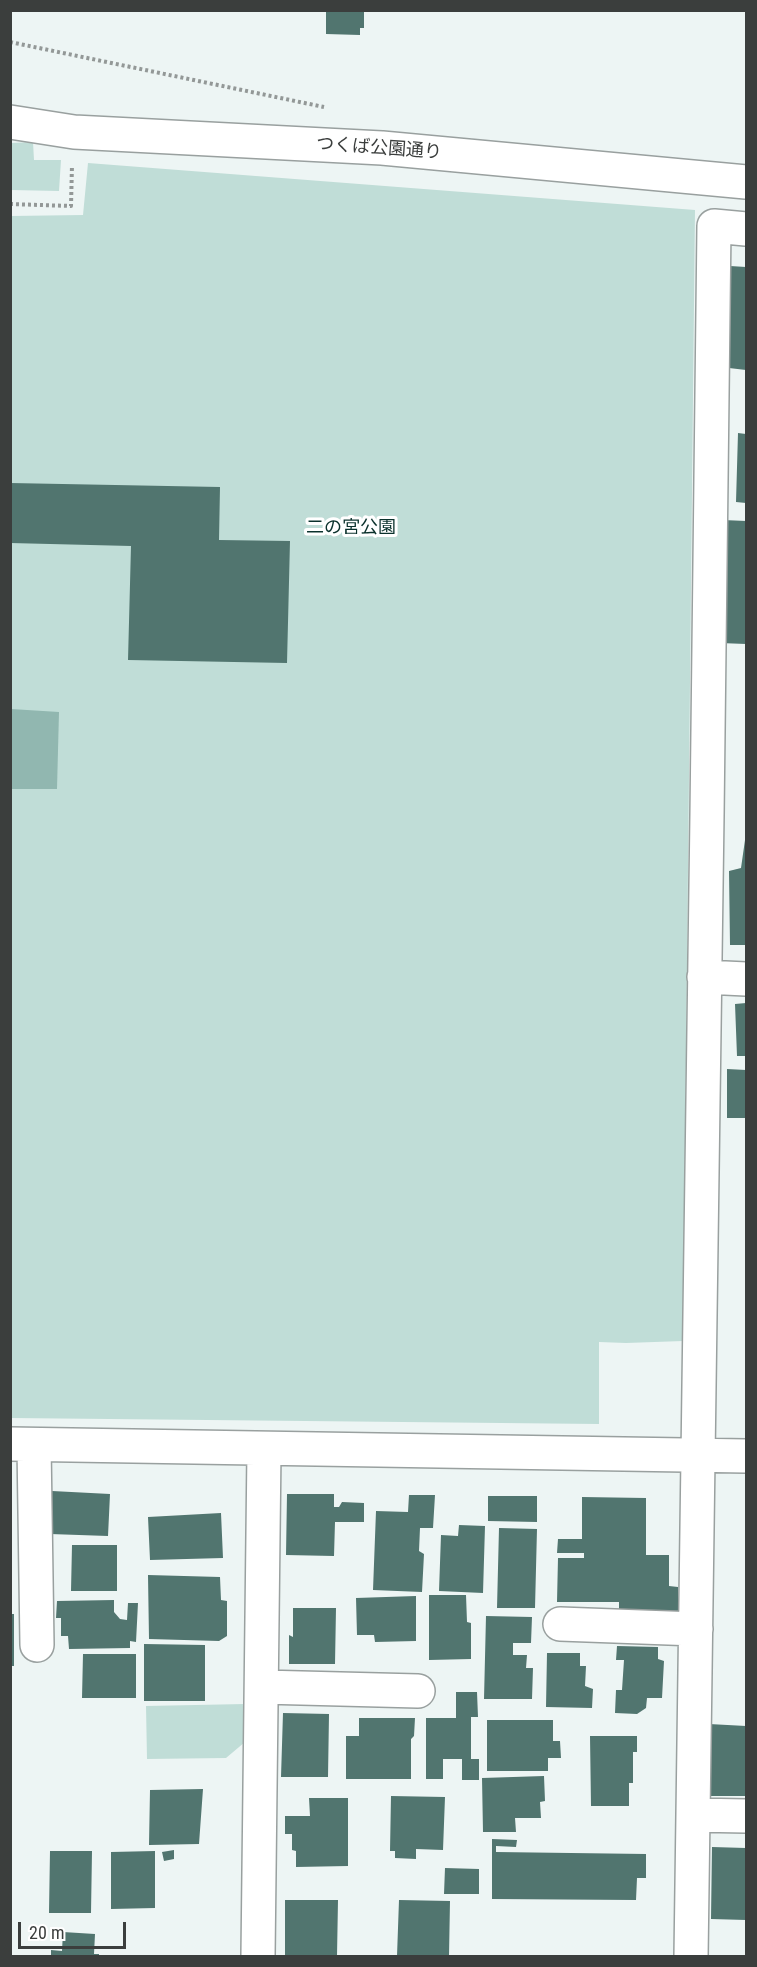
<!DOCTYPE html>
<html>
<head>
<meta charset="utf-8">
<style>
	body { margin:0 }
	#map { position:relative; width:757px; height:1967px; overflow:hidden; background:#edf5f4; font-family:"Roboto Condensed",sans-serif }
	canvas { display:block }
	.frame { position:absolute; inset:0; border:12px solid #3b3e3d; pointer-events:none }
	.scale { position:absolute; left:18px; top:1922px; width:108px; height:27px; box-sizing:border-box; border:3px solid #3b3e3d; border-top:0; padding-left:8px; font-size:18px; line-height:21px; white-space:nowrap; color:#3b3e3d; -webkit-text-stroke:4px #fff; paint-order:stroke }
</style>
</head>
<body>
<div id="map">
<canvas width="757" height="1967"></canvas>
<div class="frame"></div>
<div class="scale">20 m</div>
</div>
<script>
const ctx = document.querySelector('canvas').getContext('2d');
ctx.lineJoin = 'round';
function fillPath(path, color) {
  ctx.fillStyle = color;
  ctx.fill(path, 'evenodd');
}
function poly(rows) {
  const path = new Path2D();
  for (const r of rows) {
    path.moveTo(r[0], r[1]);
    for (let i = 2; i < r.length; i += 2) path.lineTo(r[i], r[i + 1]);
  }
  return path;
}
function stroke(path, color, width, dash) {
  ctx.strokeStyle = color;
  ctx.lineWidth = width;
  ctx.lineCap = dash ? 'butt' : 'round';
  ctx.setLineDash(dash || []);
  ctx.stroke(path);
}
function drawText(font, color, halo, rows, align = 'center') {
  ctx.font = font + ' "Roboto Condensed","Noto Sans JP",sans-serif';
  ctx.lineWidth = 6;
  ctx.setLineDash([]);
  ctx.textBaseline = 'middle';
  ctx.strokeStyle = halo;
  ctx.fillStyle = color;
  for (const [text, x, y, turn = 0] of rows) {
    ctx.save();
    ctx.translate(x, y);
    ctx.rotate((+turn || 0) * Math.PI / 180);
    ctx.textAlign = isNaN(turn) ? turn : align;
    if (halo) ctx.strokeText(text, 0, 0);
    ctx.fillText(text, 0, 0);
    ctx.restore();
  }
}
fillPath(poly([
	[33,142,34,160,61,160,59,191,11,190,11,143],
	[88,163,695,210,683,1341,626,1343,599,1342,599,1424,11,1418,11,216,83,215],
	[245,1704,245,1742,226,1758,147,1759,146,1706]
]), '#c0ddd7');
fillPath(poly([
	[11,709,59,712,57,789,11,789]
]), '#91b7b0');
fillPath(poly([
	[326,10,364,12,364,28,360,28,360,35,326,34],
	[730,266,746,267,746,370,729,368],
	[738,433,746,434,746,503,736,502],
	[10,483,220,487,219,540,290,541,287,663,128,660,131,546,10,543],
	[723,520,746,521,746,644,720,643],
	[745,840,746,945,730,945,729,871,741,868],
	[746,1003,746,1056,737,1056,735,1004],
	[727,1069,746,1070,746,1118,727,1118],
	[52,1491,110,1494,108,1536,50,1534],
	[287,1494,334,1494,334,1507,339,1507,342,1502,364,1503,364,1522,335,1522,334,1556,286,1555],
	[409,1495,435,1495,433,1528,420,1528,419,1551,424,1554,422,1592,373,1590,376,1511,408,1512],
	[488,1496,537,1496,537,1522,488,1521],
	[582,1497,646,1498,646,1555,669,1555,669,1586,678,1587,678,1613,619,1612,619,1602,557,1602,558,1558,584,1558,584,1553,557,1553,558,1539,582,1539],
	[221,1513,223,1558,150,1560,148,1517],
	[459,1525,485,1526,483,1593,439,1591,441,1535,458,1536],
	[499,1528,537,1529,535,1608,497,1608],
	[72,1545,117,1545,117,1591,71,1591],
	[148,1575,220,1577,221,1600,227,1601,227,1636,219,1641,149,1639],
	[429,1595,466,1595,467,1622,471,1623,471,1659,429,1660],
	[416,1596,416,1641,375,1642,374,1635,357,1635,356,1598],
	[114,1600,114,1612,120,1619,127,1620,128,1603,138,1603,136,1642,130,1641,130,1648,69,1649,68,1636,61,1636,61,1618,56,1618,57,1601],
	[293,1608,336,1608,335,1664,289,1664,289,1635,293,1637],
	[10,1614,14,1614,14,1666,10,1666],
	[486,1616,532,1617,531,1643,513,1643,513,1655,527,1655,526,1668,533,1668,532,1699,484,1699],
	[144,1644,205,1645,205,1701,144,1701],
	[617,1646,658,1647,658,1659,664,1661,662,1698,647,1698,646,1708,637,1714,615,1713,616,1690,622,1690,624,1660,616,1660],
	[547,1653,580,1653,580,1666,586,1666,585,1686,593,1689,592,1708,546,1707],
	[83,1654,136,1654,136,1698,82,1698],
	[456,1692,477,1692,478,1717,471,1717,471,1759,479,1759,479,1780,462,1780,462,1759,443,1759,443,1779,426,1779,426,1718,456,1718],
	[283,1713,329,1714,328,1777,281,1777],
	[359,1718,415,1718,414,1736,411,1739,411,1779,346,1779,346,1736,359,1736],
	[487,1720,553,1720,553,1741,560,1741,561,1758,548,1758,548,1771,487,1771],
	[709,1724,746,1726,746,1796,708,1796],
	[590,1736,637,1736,637,1752,633,1752,633,1783,629,1783,629,1806,591,1806],
	[544,1776,545,1801,540,1802,541,1818,515,1818,516,1832,483,1832,482,1778],
	[203,1789,199,1844,149,1845,150,1790],
	[391,1796,445,1797,443,1850,416,1849,416,1859,395,1858,395,1851,390,1851],
	[309,1798,348,1798,348,1866,296,1867,296,1851,292,1850,292,1834,285,1834,285,1816,310,1816],
	[492,1839,517,1840,516,1847,496,1846,496,1852,646,1854,646,1878,637,1878,636,1900,492,1899],
	[712,1847,746,1848,746,1920,711,1919],
	[174,1850,174,1859,164,1861,162,1852],
	[50,1851,92,1851,91,1913,49,1913],
	[155,1851,155,1908,111,1909,111,1852],
	[445,1868,479,1869,479,1894,444,1894],
	[285,1900,338,1900,337,1956,285,1956],
	[399,1900,450,1901,449,1956,397,1956],
	[63,1932,95,1934,94,1954,99,1954,99,1956,51,1956,51,1950,62,1951]
]), '#51756f');
const minor = poly([
	[10,122,74,132,382,148,746,182],
	[704,977,746,979],
	[10,1444,746,1456],
	[34,1445,37,1645],
	[560,1624,696,1629],
	[262,1687,418,1691],
	[693,1815,746,1816],
	[258,1956,264,1450],
	[691,1956,707,815,714,226,746,229]
]);
stroke(minor, '#99a09f', 36);
stroke(poly([
	[10,42,324,107],
	[10,204,71,206,72,165]
]), '#939897', 4, [3, 3]);
stroke(minor, '#fff', 33);
drawText('18px', '#3b3e3d', '#fff', [
	["つくば公園通り",379,149,4]
]);
drawText('18px', '#0a312c', '#fff', [
	["二の宮公園",351,528]
]);
</script>
</body>
</html>
